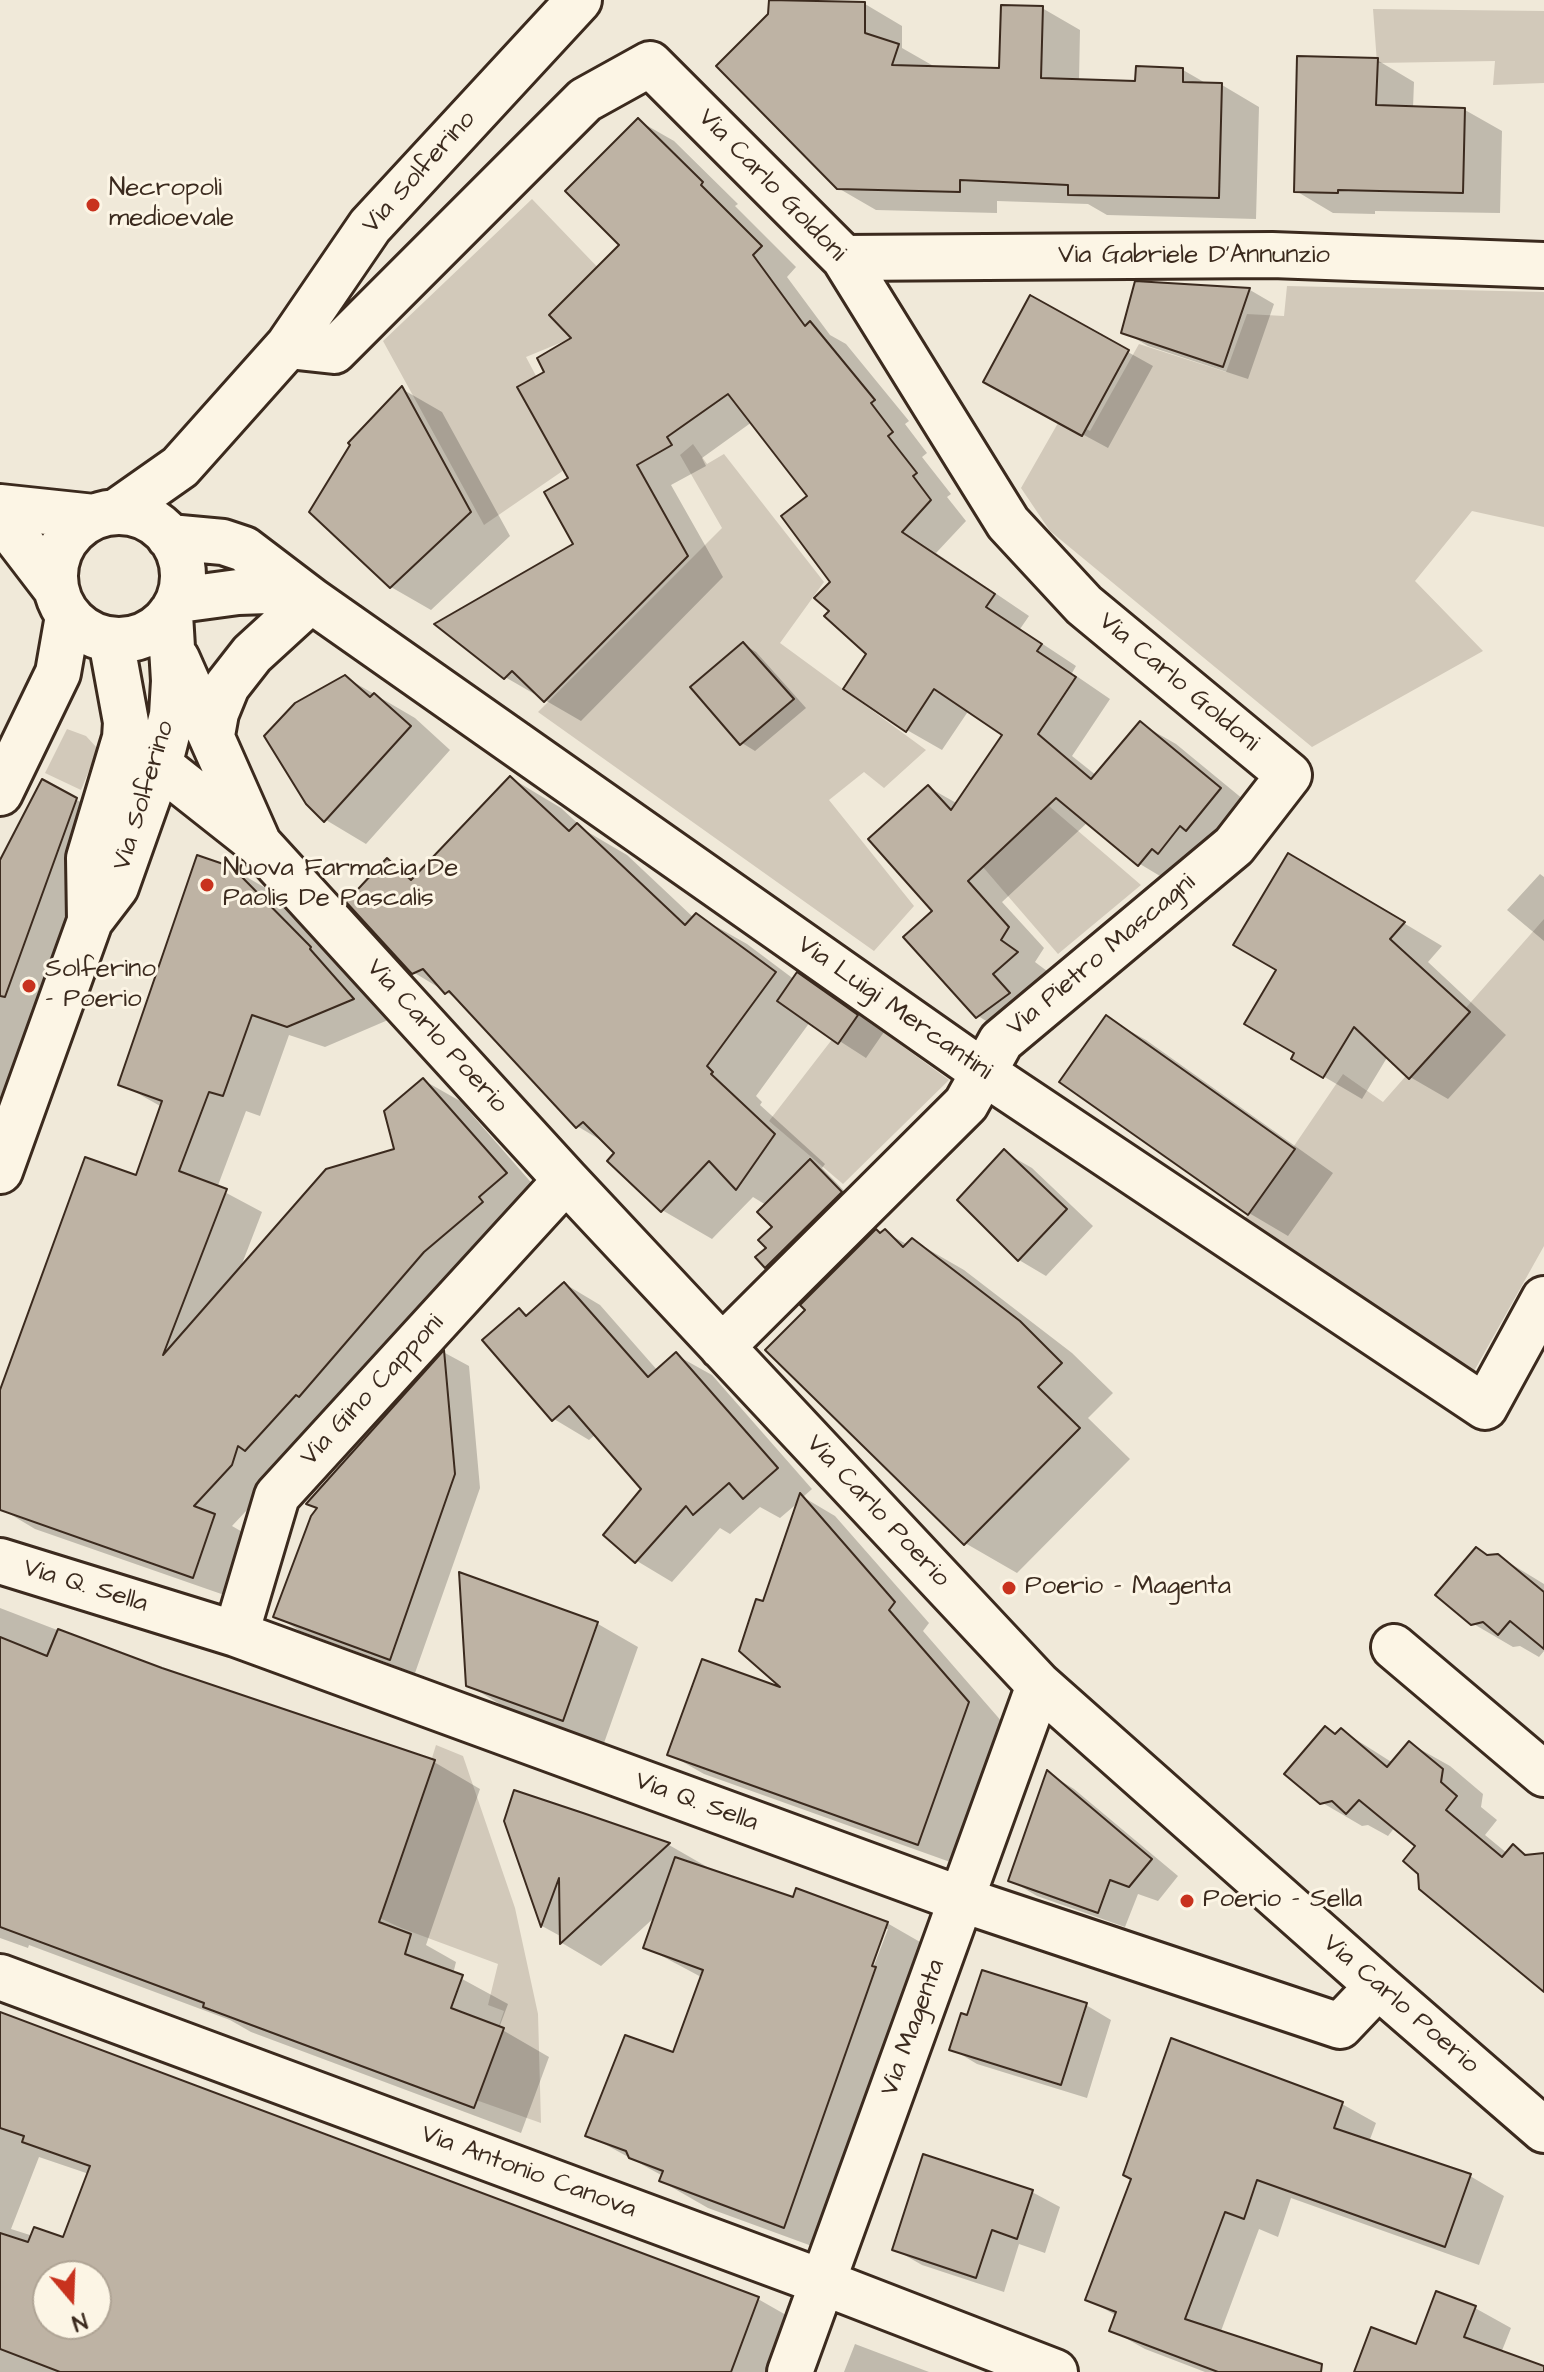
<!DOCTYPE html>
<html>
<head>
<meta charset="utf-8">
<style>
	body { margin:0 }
	#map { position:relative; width:1544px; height:2372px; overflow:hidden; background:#f0e9d9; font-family:"Architects Daughter",sans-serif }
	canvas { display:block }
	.north { position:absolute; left:32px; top:2260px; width:80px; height:80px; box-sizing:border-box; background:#fcf5e5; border:2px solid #afa495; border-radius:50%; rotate:161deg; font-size:22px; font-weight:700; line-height:32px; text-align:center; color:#3b2a1e }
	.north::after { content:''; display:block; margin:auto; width:28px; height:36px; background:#c8321e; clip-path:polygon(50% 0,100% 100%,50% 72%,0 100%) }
</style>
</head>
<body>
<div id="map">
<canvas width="1544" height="2372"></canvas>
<div class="north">N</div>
</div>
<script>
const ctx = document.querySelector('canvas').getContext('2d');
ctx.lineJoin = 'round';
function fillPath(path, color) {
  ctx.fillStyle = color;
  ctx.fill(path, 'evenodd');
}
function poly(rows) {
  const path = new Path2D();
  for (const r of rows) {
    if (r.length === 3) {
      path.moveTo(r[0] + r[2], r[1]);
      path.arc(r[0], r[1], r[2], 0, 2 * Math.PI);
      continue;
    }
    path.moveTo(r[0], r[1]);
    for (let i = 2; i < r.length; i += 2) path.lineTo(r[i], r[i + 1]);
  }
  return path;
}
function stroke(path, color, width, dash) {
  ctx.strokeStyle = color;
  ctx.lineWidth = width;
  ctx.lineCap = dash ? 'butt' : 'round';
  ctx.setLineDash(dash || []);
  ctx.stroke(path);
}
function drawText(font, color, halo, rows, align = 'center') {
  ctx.font = font + ' "Architects Daughter",sans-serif';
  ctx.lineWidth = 6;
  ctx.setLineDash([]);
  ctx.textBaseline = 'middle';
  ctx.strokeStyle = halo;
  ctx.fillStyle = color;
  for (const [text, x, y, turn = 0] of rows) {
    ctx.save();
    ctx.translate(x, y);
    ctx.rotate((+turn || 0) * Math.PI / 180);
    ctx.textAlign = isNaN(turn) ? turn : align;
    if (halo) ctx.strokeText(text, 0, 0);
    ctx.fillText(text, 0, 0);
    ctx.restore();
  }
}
fillPath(poly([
	[1373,9,1544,11,1544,83,1493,85,1495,61,1377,63],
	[532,199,705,379,572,338,526,357,580,459,484,525,383,341],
	[1287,286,1544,292,1544,527,1472,511,1415,581,1483,651,1312,747,1050,531,1021,488,1062,416,1090,431,1139,344,1226,372,1247,314,1284,316],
	[693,444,707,464,724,454,824,582,780,643,926,750,884,788,864,772,829,800,914,906,874,951,538,712,722,528,680,455],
	[67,729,86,736,98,749,81,790,45,773],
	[1049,806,1141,885,1058,954,982,866],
	[1544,919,1544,1246,1473,1373,1243,1221,1343,1074,1383,1102],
	[854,1011,949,1080,843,1184,769,1121],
	[436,1745,463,1756,515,1908,538,2014,541,2123,473,2099,504,2011,488,2005,498,1964,401,1928,337,1898,397,1871]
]), '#d2c9ba');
fillPath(poly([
	[865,4,902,26,902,48,937,68,1001,70,1042,8,1080,30,1079,81,1137,83,1183,70,1209,85,1222,85,1259,107,1256,219,1107,215,1088,204,997,201,997,213,876,210,838,188],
	[1377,60,1414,82,1413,108,1465,110,1502,131,1500,213,1375,211,1375,214,1333,213,1296,191],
	[639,121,674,141,738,204,735,206,796,267,787,277,830,335,846,344,909,421,905,424,927,453,922,457,951,494,947,497,966,521,936,553,1029,616,1020,629,1076,666,1072,673,1110,699,1072,756,1097,776,1141,724,1176,744,1255,809,1175,885,1140,864,1088,822,1002,902,1044,948,1035,962,1051,974,1013,1037,978,1016,935,911,928,787,958,804,1005,735,969,710,942,750,907,730,869,654,832,611,832,582,810,497,752,422,702,458,706,466,671,485,723,577,581,721,505,677,576,545,571,479,547,372,574,339,621,245],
	[1137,283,1250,290,1274,304,1248,379,1148,346,1124,332],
	[1031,298,1153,366,1108,448,1010,395],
	[402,389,442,412,510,536,431,610,391,587],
	[743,644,756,652,806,708,755,751,742,743],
	[345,677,415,718,450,750,366,844,326,820,308,803],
	[511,778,561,808,586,831,627,855,694,918,696,915,747,944,795,980,798,975,825,991,884,1032,866,1058,810,1022,756,1096,762,1102,760,1105,825,1164,822,1168,854,1201,780,1275,767,1267,758,1258,768,1248,774,1227,766,1205,753,1197,712,1239,662,1210,617,1153,609,1145,577,1126,461,1001,413,972,387,860,417,877],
	[43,781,114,821,0,1140,0,864],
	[231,868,269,890,347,969,345,971,388,1020,325,1047,289,1035,260,1116,246,1111,217,1188,262,1212,240,1269,396,1151,423,1080,460,1101,542,1195,232,1526,251,1537,230,1597,35,1529,0,1508,0,1398,137,1178,162,1107,121,1084],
	[1540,874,1544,877,1544,941,1507,910],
	[1327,877,1442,946,1428,962,1506,1035,1448,1099,1410,1077,1388,1056,1362,1099,1294,1059,1297,1053,1278,969],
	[1107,1018,1146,1040,1333,1173,1288,1236,1249,1213],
	[1004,1152,1032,1168,1093,1226,1046,1276,1019,1260],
	[885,1232,908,1245,912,1240,964,1270,1072,1353,1113,1393,1088,1418,1130,1459,1017,1573,965,1543,882,1235],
	[565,1284,600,1305,658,1371,676,1355,712,1375,812,1489,803,1497,835,1516,929,1623,923,1631,1003,1723,953,1863,704,1774,669,1754,788,1692,800,1501,780,1518,760,1507,730,1534,720,1528,672,1582,637,1561,644,1489,596,1434,589,1440,554,1419,520,1310,529,1316],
	[445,1353,469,1366,480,1488,415,1673,300,1631,276,1616,319,1510,309,1504],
	[1498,1556,1544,1584,1544,1651,1539,1657,1520,1646,1513,1647,1472,1623,1489,1557],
	[461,1575,598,1624,638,1647,604,1743,508,1709,468,1685],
	[0,1608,161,1670,434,1762,480,1789,426,1945,456,1962,453,1974,508,2004,499,2028,549,2057,521,2133,251,2032,230,2020,29,1945,28,1948,0,1938],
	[1326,1728,1337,1735,1341,1730,1393,1763,1409,1743,1450,1766,1483,1794,1481,1807,1497,1820,1485,1835,1508,1854,1513,1847,1530,1856,1544,1860,1544,1991,1418,1846,1395,1827,1388,1836,1368,1825,1362,1826,1321,1802],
	[1048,1773,1074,1789,1178,1876,1158,1901,1138,1894,1125,1927,1037,1896,1010,1880],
	[516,1792,669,1845,709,1868,707,1870,794,1900,887,1923,934,1950,831,2253,708,2208,661,2181,663,2176,588,2135,674,2054,703,1978,645,1947,656,1916,601,1966,562,1943,562,1937,542,1926,506,1821],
	[883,1929,888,1929,870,1976,866,1974],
	[1086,2005,1111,2020,1087,2098,977,2064,952,2049,968,2018],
	[0,2014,758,2299,807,2327,790,2372,0,2372],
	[39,2157,89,2174,64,2240,33,2236,11,2229],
	[48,2276,96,2276,96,2324,48,2324],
	[1342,2104,1376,2123,1369,2142,1470,2176,1504,2196,1479,2265,1291,2198,1278,2237,1259,2229,1221,2331,1314,2372,1205,2372,1145,2349,1111,2330,1117,2316,1087,2299],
	[1032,2192,1060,2207,1045,2253,1019,2244,1004,2292,922,2265,894,2249],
	[1437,2294,1475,2308,1511,2328,1501,2353,1544,2369,1544,2372,1356,2372,1418,2346],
	[855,2344,929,2372,844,2372]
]), '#0003');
const building = poly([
	[769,0,865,2,865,33,899,44,892,65,999,68,1001,5,1043,6,1041,78,1135,81,1136,66,1183,68,1183,82,1222,83,1219,198,1068,195,1068,185,960,180,960,192,837,189,716,66,768,14,769,0],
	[1297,56,1378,58,1376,105,1465,108,1463,193,1338,190,1338,193,1294,192,1297,56],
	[638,118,703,182,701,185,762,246,753,255,805,326,810,321,875,400,871,403,893,432,888,436,917,473,913,476,931,500,902,532,995,594,986,607,1042,644,1037,651,1076,677,1038,734,1091,779,1140,721,1221,788,1186,831,1180,826,1158,854,1152,849,1138,866,1056,798,968,881,1009,927,1001,940,1018,952,993,974,1010,993,976,1018,903,937,932,911,868,839,928,785,951,810,1002,735,934,689,906,732,843,689,866,654,824,616,829,611,814,598,830,582,781,516,807,496,728,394,667,437,672,445,637,465,688,556,544,702,512,671,504,679,434,624,573,544,544,492,568,478,517,387,544,372,537,358,571,338,549,315,619,245,565,191,638,118],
	[1135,281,1250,288,1223,367,1121,333,1135,281],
	[1030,295,1129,350,1082,436,983,382,1030,295],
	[402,386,471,512,390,588,309,512,350,445,348,443,402,386],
	[743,642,794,699,740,745,690,687,743,642],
	[345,675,370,697,374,693,411,726,324,822,306,804,264,736,295,703,345,675],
	[510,776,569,831,577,823,685,925,696,913,776,972,707,1066,713,1072,711,1074,775,1134,736,1190,709,1161,661,1212,607,1161,614,1153,583,1122,576,1128,449,991,445,994,423,969,412,974,346,902,387,858,411,880,510,776],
	[42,779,77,798,5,997,0,996,0,860,42,779],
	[1288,853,1405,922,1390,939,1470,1012,1409,1079,1354,1027,1323,1078,1291,1059,1294,1053,1244,1024,1276,970,1233,945,1288,853],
	[197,855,232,867,311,947,310,949,354,999,287,1027,252,1015,223,1096,209,1092,179,1171,227,1189,163,1355,326,1169,394,1149,384,1111,423,1078,507,1173,479,1197,483,1202,424,1252,299,1397,296,1395,245,1451,238,1446,232,1465,194,1506,215,1514,193,1578,0,1510,0,1390,85,1157,136,1175,162,1101,118,1085,197,855],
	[797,972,858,1015,838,1044,777,1001,797,972],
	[1106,1015,1295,1149,1248,1215,1059,1082,1106,1015],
	[1004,1149,1067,1209,1018,1261,957,1200,1004,1149],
	[810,1159,842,1192,765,1268,755,1257,766,1248,758,1240,772,1227,757,1212,810,1159],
	[876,1229,880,1233,885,1229,903,1247,912,1238,1020,1321,1062,1363,1038,1387,1080,1428,964,1545,765,1350,805,1310,800,1305,876,1229],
	[564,1282,648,1377,676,1352,778,1468,743,1499,729,1483,693,1515,686,1506,635,1563,603,1535,641,1489,569,1406,552,1421,482,1340,519,1308,526,1316,564,1282],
	[444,1350,455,1474,390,1660,273,1617,311,1516,317,1508,306,1504,444,1350],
	[800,1493,895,1602,889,1610,969,1702,918,1845,667,1755,702,1659,780,1687,739,1651,756,1599,763,1601,800,1493],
	[1476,1547,1487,1555,1498,1554,1544,1592,1544,1649,1510,1621,1498,1635,1483,1622,1471,1625,1435,1595,1476,1547],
	[459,1572,598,1622,563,1721,466,1686,459,1572],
	[58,1629,162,1668,435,1760,379,1922,411,1934,405,1954,463,1975,451,2008,504,2028,474,2108,203,2007,204,2003,0,1927,0,1637,47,1656,58,1629],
	[1325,1726,1335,1734,1341,1728,1387,1767,1409,1741,1443,1769,1441,1782,1457,1796,1446,1810,1502,1857,1513,1844,1525,1855,1544,1853,1544,1992,1419,1889,1418,1874,1403,1861,1415,1846,1359,1800,1346,1814,1332,1801,1320,1804,1284,1774,1325,1726],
	[1047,1770,1152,1859,1129,1887,1110,1880,1098,1913,1008,1881,1047,1770],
	[514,1790,583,1813,670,1843,560,1944,559,1878,541,1927,504,1821,514,1790],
	[675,1857,793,1897,796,1888,888,1922,872,1966,876,1967,784,2228,659,2181,663,2171,629,2158,626,2151,585,2136,625,2035,673,2052,703,1970,643,1948,675,1857],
	[982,1970,1087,2003,1061,2085,949,2050,961,2013,967,2015,982,1970],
	[0,2012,759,2297,731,2372,60,2372,0,2349,0,2233,28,2242,34,2227,63,2237,90,2166,22,2142,24,2136,0,2128,0,2012],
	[48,2276,96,2276,96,2324,48,2324,48,2276],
	[1171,2038,1343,2102,1334,2128,1471,2174,1445,2247,1257,2180,1244,2219,1225,2212,1185,2319,1322,2364,1321,2372,1218,2372,1109,2331,1116,2312,1085,2300,1131,2179,1123,2175,1171,2038],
	[923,2154,1033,2190,1017,2239,992,2230,976,2278,892,2250,923,2154],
	[1436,2291,1476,2306,1464,2337,1544,2366,1544,2372,1354,2372,1371,2327,1416,2344,1436,2291]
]);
fillPath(building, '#beb3a4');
stroke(building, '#3b2a1e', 2);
const minor = poly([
	[844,258,1272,255,1544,265],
	[288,346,334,351,585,100,650,64,844,258,1008,523,1084,605,1289,775,1234,846,1001,1041,966,1104,722,1347],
	[0,507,94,517],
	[116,512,180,467,288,346,370,226,579,0],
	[119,576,64],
	[0,516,56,589],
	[169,537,223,542,244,549,311,600,983,1072,1485,1407,1544,1299],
	[179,600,238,592,268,591,308,600],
	[177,659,258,842],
	[212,735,216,713,227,686,252,654,311,600],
	[125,738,259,844,566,1180,1039,1685,1378,1986,1544,2130],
	[0,793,58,673,68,616],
	[90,921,89,858,125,738,126,722,111,640],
	[0,1171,90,921,116,887,159,766,172,715,174,681,170,614],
	[0,1561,236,1634,960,1899,1340,2026,1378,1986],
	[236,1634,277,1496,566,1180],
	[1394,1647,1544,1774],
	[0,1977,822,2282,1055,2372],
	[790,2372,1039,1685]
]);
stroke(minor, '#3b2a1e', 50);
stroke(minor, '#fcf5e5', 44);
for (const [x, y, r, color] of [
	[93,205,8,"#c8321e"],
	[207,885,8,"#c8321e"],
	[29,986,8,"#c8321e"],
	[1009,1588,8,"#c8321e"],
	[1187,1901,8,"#c8321e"]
]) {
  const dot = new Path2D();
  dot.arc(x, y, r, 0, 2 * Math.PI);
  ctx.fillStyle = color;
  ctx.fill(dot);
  stroke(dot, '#fcf5e5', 3);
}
drawText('26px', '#3b2a1e', '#fcf5e5', [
	["Via Solferino",420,173,-48],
	["Via Carlo Goldoni",771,186,46],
	["Via Gabriele D'Annunzio",1194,257],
	["Via Carlo Goldoni",1178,683,40],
	["Via Solferino",145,796,-73],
	["Via Pietro Mascagni",1102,956,-40],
	["Via Luigi Mercantini",894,1009,35],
	["Via Carlo Poerio",436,1037,48],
	["Via Gino Capponi",373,1391,-47],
	["Via Carlo Poerio",877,1512,47],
	["Via Q. Sella",85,1587,17],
	["Via Q. Sella",696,1803,20],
	["Via Carlo Poerio",1400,2005,41],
	["Via Magenta",914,2028,-70],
	["Via Antonio Canova",528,2173,20]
]);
drawText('26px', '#3b2a1e', '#fcf5e5', [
	["Necropoli",109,190],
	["medioevale",109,220],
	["Nuova Farmacia De",223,870],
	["Paolis De Pascalis",223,900],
	["Solferino",45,971],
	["- Poerio",45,1001],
	["Poerio - Magenta",1025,1588],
	["Poerio - Sella",1203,1901]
], 'left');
</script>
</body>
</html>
